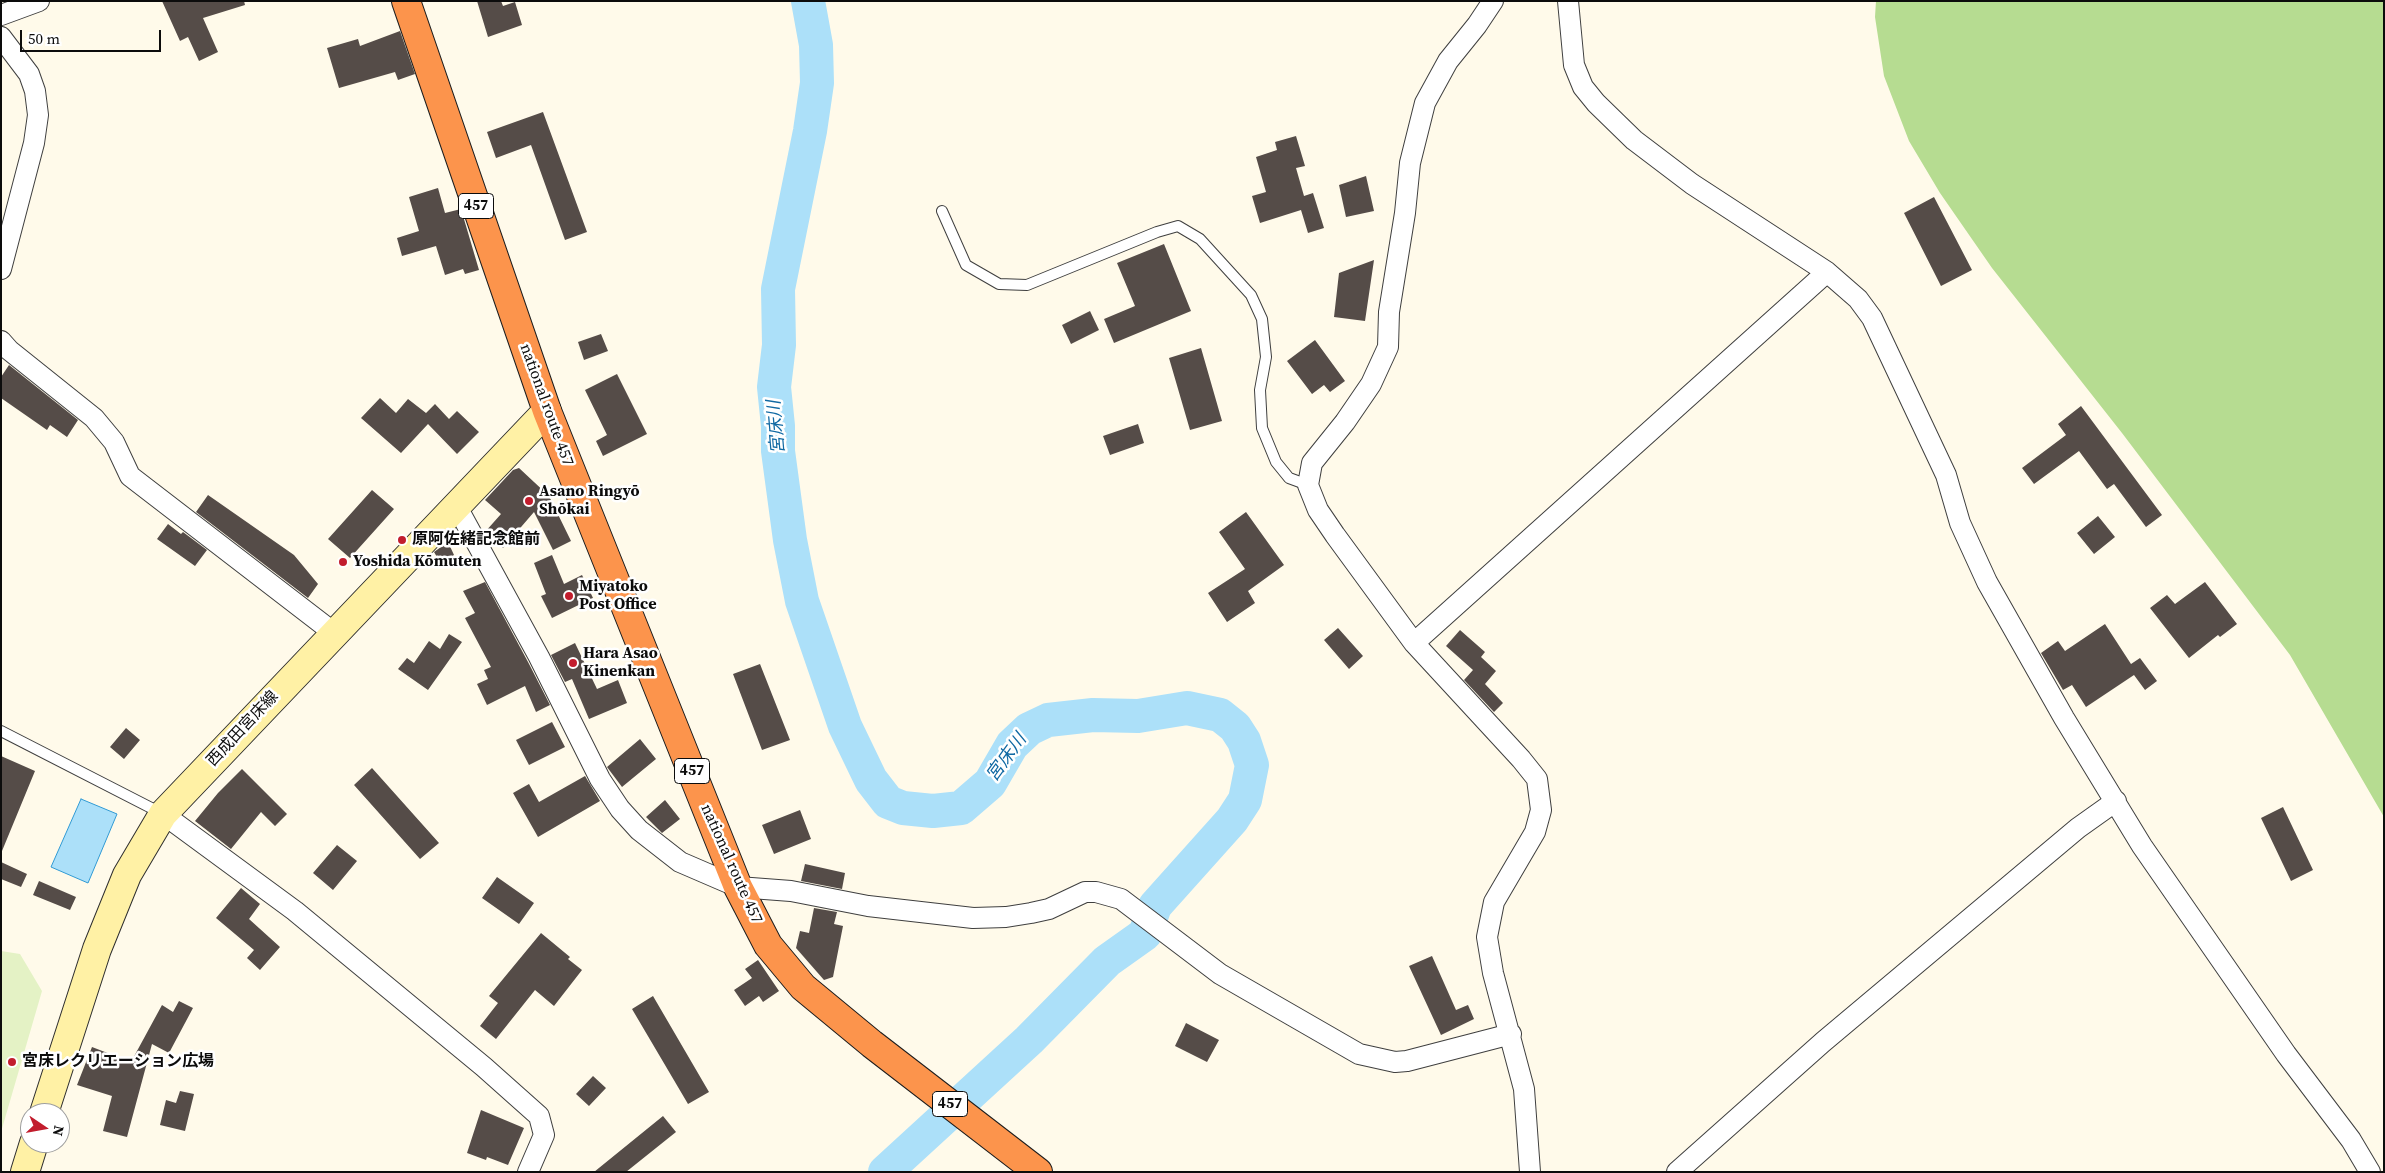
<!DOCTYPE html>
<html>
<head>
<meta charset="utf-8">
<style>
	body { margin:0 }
	#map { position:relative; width:2385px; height:1173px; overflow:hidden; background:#fffaea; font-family:"Source Serif 4",serif }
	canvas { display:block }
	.frame { position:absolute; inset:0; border:2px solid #0c0c0c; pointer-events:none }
	.north { position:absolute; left:20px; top:1103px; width:50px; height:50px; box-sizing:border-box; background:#fff; border:1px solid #9e9e9e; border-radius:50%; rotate:102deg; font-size:14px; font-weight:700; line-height:20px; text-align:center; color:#0c0c0c }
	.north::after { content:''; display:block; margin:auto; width:18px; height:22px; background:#c21d2d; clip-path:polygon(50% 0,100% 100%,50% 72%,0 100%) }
	.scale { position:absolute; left:20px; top:30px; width:141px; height:22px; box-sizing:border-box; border:2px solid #0c0c0c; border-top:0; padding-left:6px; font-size:15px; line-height:18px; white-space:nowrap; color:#0c0c0c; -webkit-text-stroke:4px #fff; paint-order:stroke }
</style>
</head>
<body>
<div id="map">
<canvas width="2385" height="1173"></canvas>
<div class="frame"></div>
<div class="north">N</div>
<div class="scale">50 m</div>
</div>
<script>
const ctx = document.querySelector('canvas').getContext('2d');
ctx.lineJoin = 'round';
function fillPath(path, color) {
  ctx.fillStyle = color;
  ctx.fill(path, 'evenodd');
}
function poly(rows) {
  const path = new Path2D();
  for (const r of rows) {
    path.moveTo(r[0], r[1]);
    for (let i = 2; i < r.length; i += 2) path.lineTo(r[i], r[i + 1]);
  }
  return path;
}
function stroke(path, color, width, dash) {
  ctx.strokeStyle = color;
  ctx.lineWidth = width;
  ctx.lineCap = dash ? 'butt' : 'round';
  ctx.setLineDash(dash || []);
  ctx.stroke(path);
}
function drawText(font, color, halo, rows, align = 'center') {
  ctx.font = font + ' "Source Serif 4","Noto Sans JP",serif';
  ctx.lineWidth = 5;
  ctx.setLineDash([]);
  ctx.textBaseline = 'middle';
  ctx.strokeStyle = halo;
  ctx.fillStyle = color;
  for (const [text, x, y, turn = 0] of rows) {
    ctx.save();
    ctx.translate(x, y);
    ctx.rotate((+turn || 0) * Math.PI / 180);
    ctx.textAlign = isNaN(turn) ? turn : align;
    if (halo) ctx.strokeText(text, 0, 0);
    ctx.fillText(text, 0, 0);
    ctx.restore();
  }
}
fillPath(poly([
	[1876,1,2384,1,2384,817,2290,655,2122,433,1992,268,1940,193,1909,141,1884,76,1875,17]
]), '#b6dc91');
fillPath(poly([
	[1,951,20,954,42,991,1,1132]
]), '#e4f2c5');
const water = poly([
	[81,799,117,814,88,883,51,867,81,799]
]);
fillPath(water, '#ace0f9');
stroke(water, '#309ad4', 1);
stroke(poly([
	[808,1,816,45,817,83,810,131,778,289,779,345,774,387,778,426,778,451,790,540,802,601,845,726,871,780,888,802,903,808,933,811,961,808,990,783,1012,745,1029,729,1048,720,1093,715,1138,716,1187,708,1220,715,1235,727,1244,741,1252,765,1245,800,1232,820,1155,906,1145,934,1107,961,1029,1040,885,1172]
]), '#ace0f9', 34);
fillPath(poly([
	[162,1,244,1,245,5,203,18,218,52,199,61,188,37,180,41],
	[477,1,501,1,503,6,515,2,522,25,488,37],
	[400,31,415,74,398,80,395,72,339,88,327,48,358,39,360,46],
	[543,112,587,232,565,240,531,145,496,158,487,132],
	[1296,136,1305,166,1296,168,1304,196,1313,193,1324,228,1308,233,1301,210,1260,223,1252,196,1266,192,1256,157,1277,150,1275,142],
	[1366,176,1374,211,1346,217,1339,185],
	[438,188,445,213,461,209,479,270,465,274,463,269,445,275,436,246,402,256,397,238,419,231,409,197],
	[1934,197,1972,270,1941,286,1904,213],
	[1164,244,1191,311,1114,343,1104,319,1135,306,1117,263],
	[1374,260,1365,321,1334,317,1339,273],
	[1090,311,1099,330,1071,344,1062,325],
	[601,334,608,351,584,360,578,342],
	[1315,340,1345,381,1330,392,1324,385,1312,394,1287,361],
	[1201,348,1222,421,1190,430,1169,358],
	[9,365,78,420,67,437,50,425,47,430,1,398,1,377],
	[617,374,647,434,603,456,596,441,607,435,585,390],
	[380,398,396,413,408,399,426,413,435,404,449,419,457,411,479,432,457,454,428,424,401,453,361,418],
	[2081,406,2162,515,2146,527,2114,484,2107,489,2079,451,2034,484,2022,468,2066,435,2058,424],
	[1138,424,1144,443,1110,455,1103,436],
	[519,468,549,496,571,541,553,550,534,512,503,548,485,532,501,514,485,500,513,470],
	[372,490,394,509,350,558,328,539],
	[208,495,294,555,318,584,308,598,196,512],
	[1246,512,1284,565,1248,591,1255,603,1227,622,1208,593,1245,569,1219,532],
	[2098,516,2115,537,2094,554,2077,533],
	[168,524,181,534,183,532,207,550,195,566,157,539],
	[448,542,454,555,440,562,434,552],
	[552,555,564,584,582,575,593,598,552,618,541,596,546,594,534,563],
	[485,582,528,662,550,705,536,712,525,686,487,705,477,684,488,679,484,670,491,667,465,618,475,613,463,591],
	[2205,582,2237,624,2220,637,2218,635,2189,658,2150,608,2167,595,2175,604],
	[2105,624,2131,664,2140,658,2157,681,2145,690,2134,675,2086,707,2072,685,2063,690,2041,653,2058,641,2065,651],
	[1338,628,1363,656,1349,669,1324,640],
	[1460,630,1485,652,1481,657,1496,671,1485,684,1503,703,1494,712,1464,680,1473,670,1446,646],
	[449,634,462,642,428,690,398,669,407,658,414,663,429,641,440,649],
	[575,643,597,689,618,680,627,703,589,719,572,679,565,682,551,655],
	[760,664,790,740,762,750,733,674],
	[552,722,565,747,529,765,516,740],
	[126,728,140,740,124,759,110,747],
	[640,739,656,759,622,787,607,767],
	[1,756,35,771,2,851,1,851],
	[372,768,439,843,420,859,354,785],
	[242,769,287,814,275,826,261,812,231,849,195,821,218,793],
	[585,776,600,801,538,837,513,793,529,784,539,802],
	[665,800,680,819,662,833,646,817],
	[2283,807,2313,870,2291,881,2261,818],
	[800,810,811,839,774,854,762,825],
	[337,845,357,861,333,890,313,873],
	[1,862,27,874,21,887,1,879],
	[805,864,845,873,842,889,801,881],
	[497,877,534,903,519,924,482,898],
	[39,881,76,897,70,910,33,895],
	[241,888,260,904,249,919,280,947,260,970,247,958,254,950,216,918],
	[814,908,837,912,834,924,843,926,833,977,824,980,796,948,800,931,809,933],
	[541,933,570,957,568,959,582,970,554,1006,535,990,496,1039,480,1026,498,1003,489,996],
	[1432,956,1456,1010,1468,1005,1474,1019,1441,1035,1409,966],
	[758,960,779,991,763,1002,759,996,745,1006,734,990,752,978,745,969],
	[653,996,709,1092,688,1104,632,1009],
	[179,1001,193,1008,169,1053,152,1044,127,1137,103,1131,112,1096,77,1085,92,1047,131,1062,162,1005,173,1012],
	[1186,1023,1219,1040,1207,1062,1175,1046],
	[593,1076,606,1088,589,1106,576,1094],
	[180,1091,194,1094,185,1131,160,1125,166,1100,176,1103],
	[481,1110,524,1128,508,1165,487,1157,486,1160,467,1153],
	[663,1116,676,1132,626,1172,594,1172]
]), '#554c48');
const lane = poly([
	[942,211,966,265,999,284,1027,285,1157,232,1178,226,1200,239,1251,295,1262,319,1266,357,1260,390,1262,428,1276,462,1289,478,1308,485],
	[1,731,163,814]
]);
const street = poly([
	[1493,1,1477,25,1448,61,1425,103,1410,163,1405,213,1389,312,1388,347,1371,384,1345,422,1312,463,1308,485,1318,510,1335,535,1414,643,1521,759,1537,779,1541,810,1535,832,1494,902,1487,937,1493,973,1524,1089,1530,1172],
	[1568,1,1574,65,1583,87,1596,103,1634,140,1692,184,1827,272,1858,299,1872,318,1946,475,1960,523,1987,582,2064,718,2142,846,2286,1054,2351,1140,2370,1172],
	[1,15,39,1],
	[1,37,29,74,35,91,38,115,34,143,1,269],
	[1,341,9,350,94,418,114,442,130,476,334,633],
	[457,507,539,657,600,779,620,809,639,830,680,862,738,887,791,891,868,906,973,918,1006,917,1031,913,1049,909,1085,892,1096,892,1121,899,1220,974,1359,1054,1395,1062,1407,1061,1511,1034],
	[1414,643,1827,272],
	[163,814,295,911,484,1067,539,1116,544,1135,528,1172],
	[1677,1172,1823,1042,2078,828,2116,801]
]);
const secondary = poly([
	[44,1113,97,949,127,875,163,814,547,411],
	[25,1172,34,1143]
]);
const highway = poly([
	[406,1,547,411,738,887,768,945,803,987,872,1044,1038,1172]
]);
stroke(lane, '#3f3f3f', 12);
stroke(street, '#3f3f3f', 22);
stroke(secondary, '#2e2e2e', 30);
stroke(highway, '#1d1d1d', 30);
stroke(lane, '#fff', 10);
stroke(street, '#fff', 20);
stroke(secondary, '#fff1a5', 28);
stroke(highway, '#fc944c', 28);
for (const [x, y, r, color] of [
	[529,501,5,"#c21d2d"],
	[402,540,5,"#c21d2d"],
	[343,562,5,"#c21d2d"],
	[569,596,5,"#c21d2d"],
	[573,663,5,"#c21d2d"],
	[12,1062,5,"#c21d2d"]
]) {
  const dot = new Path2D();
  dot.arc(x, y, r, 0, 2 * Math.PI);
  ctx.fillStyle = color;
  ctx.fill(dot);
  stroke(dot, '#fff', 2);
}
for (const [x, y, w] of [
	[476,206,35],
	[692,771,35],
	[950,1104,35]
]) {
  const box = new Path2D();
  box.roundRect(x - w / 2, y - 12.5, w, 25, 4);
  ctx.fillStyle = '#fff';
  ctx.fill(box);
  stroke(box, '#0c0c0c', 1);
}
drawText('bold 15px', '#0c0c0c', null, [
	["457",476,206],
	["457",692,771],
	["457",950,1104]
]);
drawText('16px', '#0c0c0c', '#fff', [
	["national route 457",546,405,70],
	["西成田宮床線",243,729,-47],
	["national route 457",731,864,66]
]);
drawText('bold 16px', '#0c0c0c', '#fff', [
	["Asano Ringyō",539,492],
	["Shōkai",539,510],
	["原阿佐緒記念館前",412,540],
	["Yoshida Kōmuten",353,562],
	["Miyatoko",579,587],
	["Post Office",579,605],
	["Hara Asao",583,654],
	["Kinenkan",583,672],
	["宮床レクリエーション広場",22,1062]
], 'left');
drawText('italic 18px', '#1069a3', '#fff', [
	["宮床川",777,427,-95],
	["宮床川",1007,758,-54]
]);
</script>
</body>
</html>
